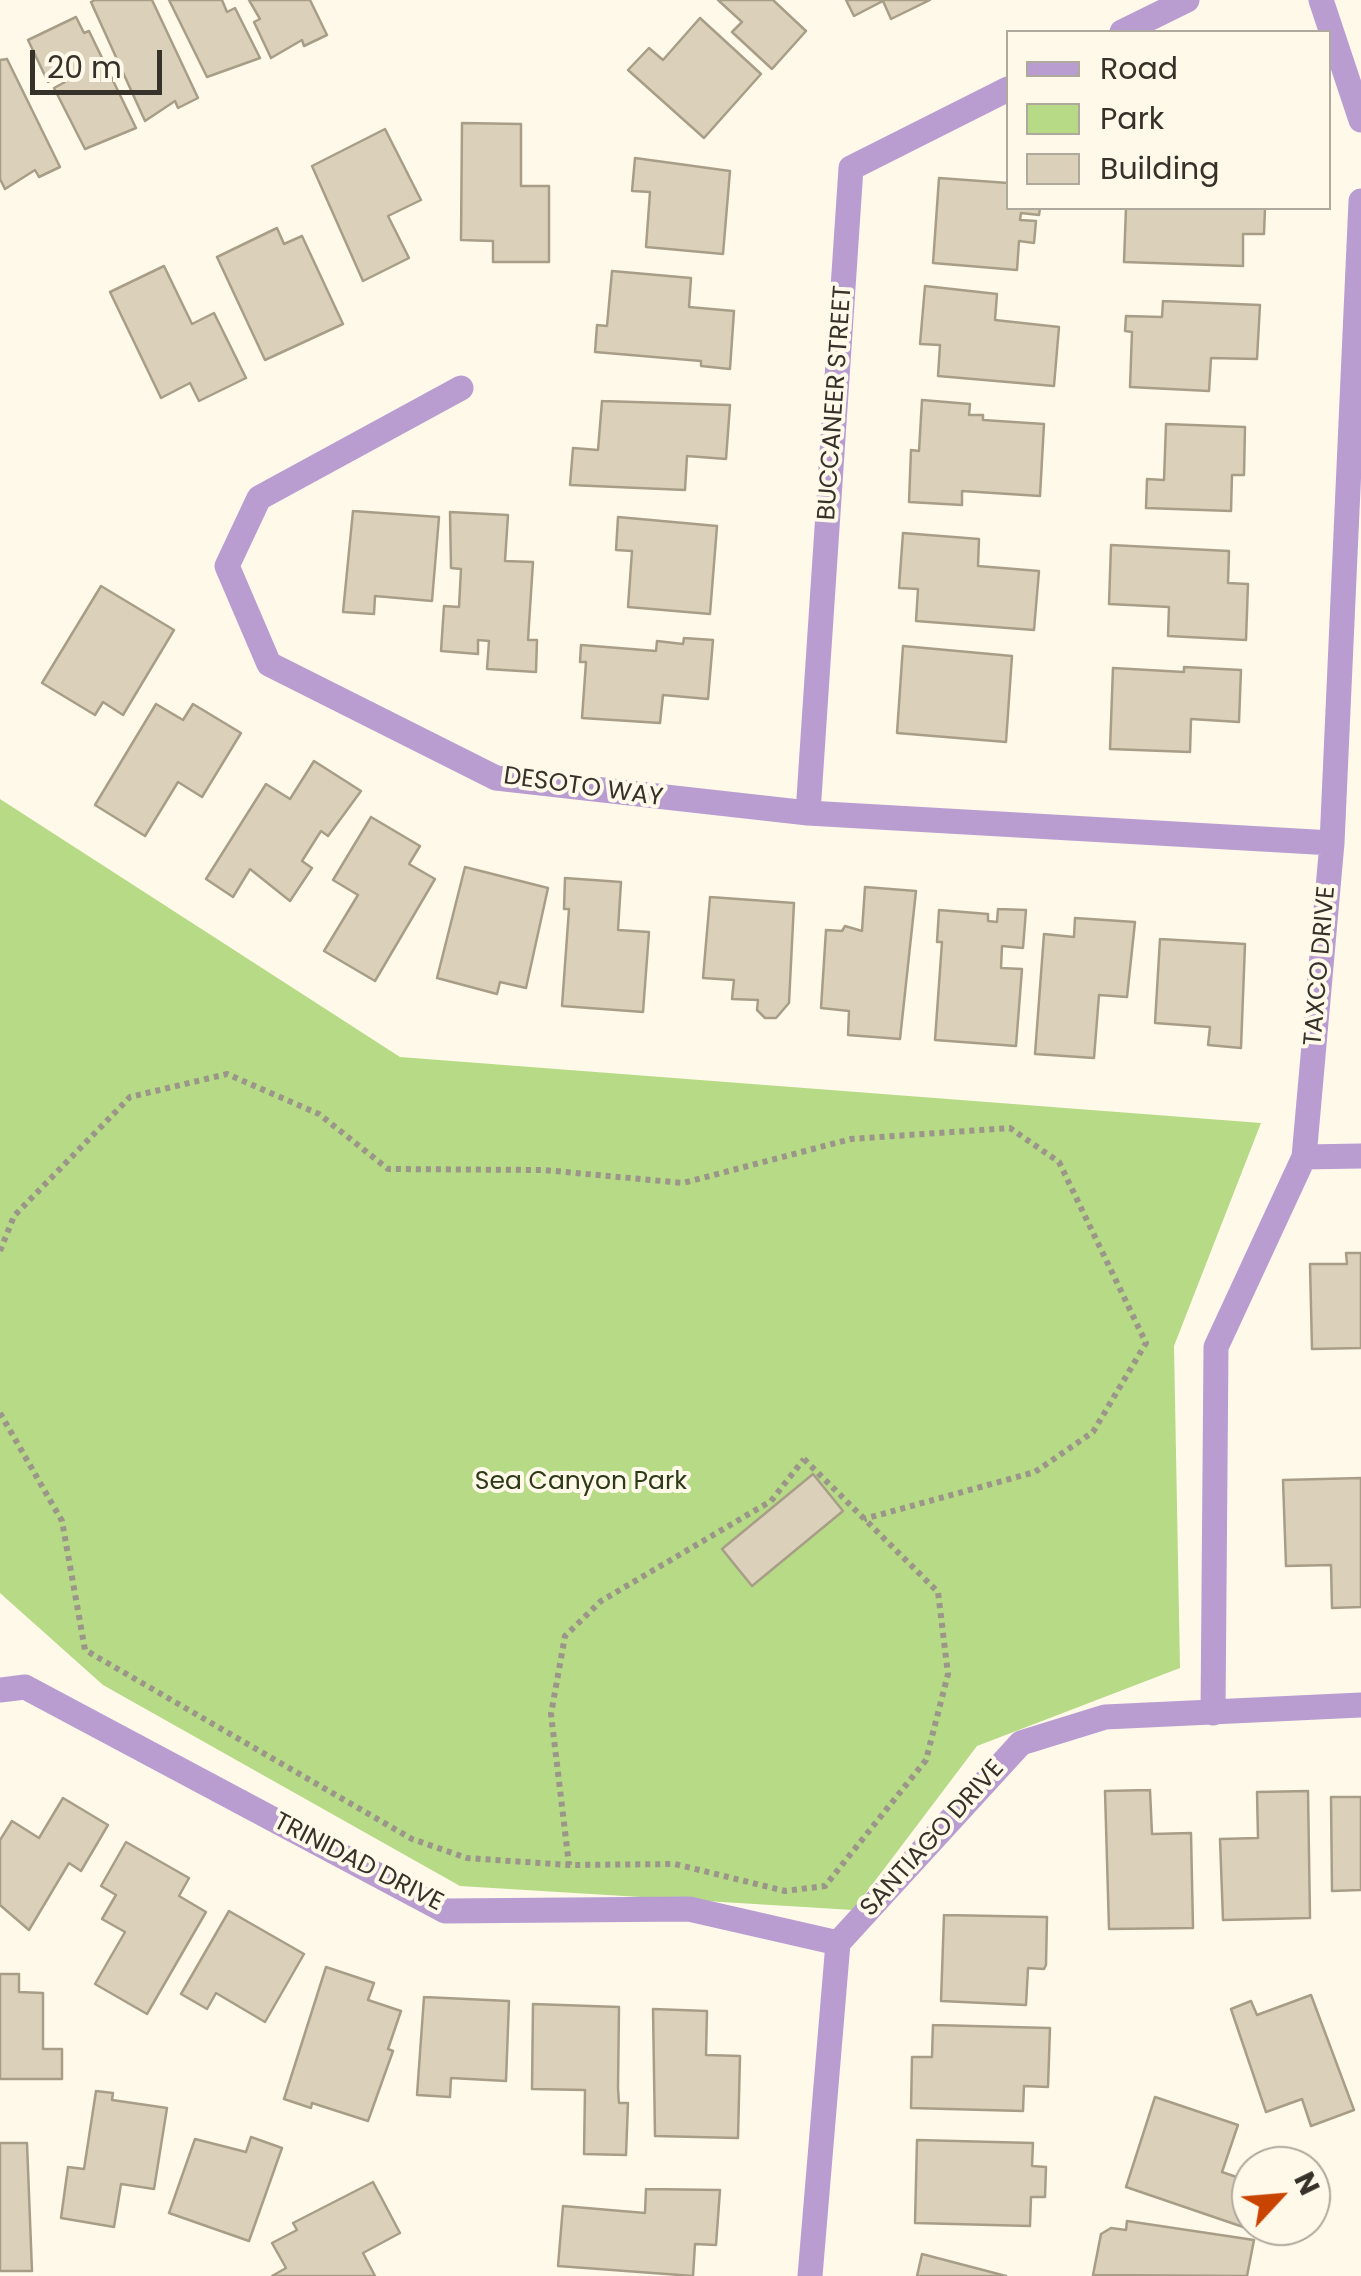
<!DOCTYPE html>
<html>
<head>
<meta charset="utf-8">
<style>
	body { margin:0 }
	#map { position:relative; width:1361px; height:2276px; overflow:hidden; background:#fff9ea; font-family:Poppins,sans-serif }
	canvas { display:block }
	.legend { position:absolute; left:1006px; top:30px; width:325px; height:180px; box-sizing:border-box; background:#fff9ea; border:2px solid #afa99d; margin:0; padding:12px 18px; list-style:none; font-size:30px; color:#363129 }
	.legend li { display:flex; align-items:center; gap:20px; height:50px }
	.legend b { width:50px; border:2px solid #afa99d }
	.north { position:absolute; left:1231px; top:2146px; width:100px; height:100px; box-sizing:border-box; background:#fff9ea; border:2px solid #afa99d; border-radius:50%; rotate:64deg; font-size:28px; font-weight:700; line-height:40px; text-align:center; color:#363129 }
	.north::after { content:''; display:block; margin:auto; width:35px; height:45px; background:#ca4401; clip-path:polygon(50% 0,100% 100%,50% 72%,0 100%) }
	.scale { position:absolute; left:30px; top:50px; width:132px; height:45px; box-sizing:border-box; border:5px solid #363129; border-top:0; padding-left:12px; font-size:30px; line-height:35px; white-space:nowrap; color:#363129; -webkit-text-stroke:8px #fff9ea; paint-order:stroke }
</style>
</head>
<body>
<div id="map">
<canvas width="1361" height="2276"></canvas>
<ul class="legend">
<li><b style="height:12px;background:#b99dd1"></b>Road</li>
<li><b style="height:28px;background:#b6da85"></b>Park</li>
<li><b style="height:28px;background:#dbd1ba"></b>Building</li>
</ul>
<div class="north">N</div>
<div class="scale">20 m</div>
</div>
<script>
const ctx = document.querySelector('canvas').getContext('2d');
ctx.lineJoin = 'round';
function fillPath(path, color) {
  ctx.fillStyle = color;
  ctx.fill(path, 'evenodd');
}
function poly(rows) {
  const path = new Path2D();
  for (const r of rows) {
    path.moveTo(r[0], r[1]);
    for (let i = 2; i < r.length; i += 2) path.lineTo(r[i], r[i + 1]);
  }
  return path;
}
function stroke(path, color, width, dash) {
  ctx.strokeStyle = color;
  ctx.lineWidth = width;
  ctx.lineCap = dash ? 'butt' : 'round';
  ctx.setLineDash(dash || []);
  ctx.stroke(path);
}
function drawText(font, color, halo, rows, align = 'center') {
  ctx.font = font + ' Poppins,sans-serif';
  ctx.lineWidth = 8;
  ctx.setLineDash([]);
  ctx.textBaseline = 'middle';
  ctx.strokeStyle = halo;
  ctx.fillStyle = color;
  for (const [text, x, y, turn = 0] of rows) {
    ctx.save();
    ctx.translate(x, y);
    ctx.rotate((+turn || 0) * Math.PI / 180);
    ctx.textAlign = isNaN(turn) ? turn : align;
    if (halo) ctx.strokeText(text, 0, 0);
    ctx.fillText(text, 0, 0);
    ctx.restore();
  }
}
fillPath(poly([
	[0,799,400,1057,1261,1123,1174,1346,1180,1668,977,1746,853,1910,460,1886,103,1685,0,1593]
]), '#b6da85');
const building = poly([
	[95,0,152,0,198,98,178,108,175,101,145,121,91,2,95,0],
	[169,0,222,0,227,12,235,8,260,58,207,77,169,0],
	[249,0,310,0,327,35,304,46,302,40,271,58,254,22,260,19,249,0],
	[718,0,773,0,806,31,772,69,732,32,742,22,718,0],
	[846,0,930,0,891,19,883,1,854,16,846,0],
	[76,17,84,33,89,31,136,128,85,149,54,88,65,82,61,75,48,82,28,40,76,17],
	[700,18,761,74,704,138,628,70,649,48,663,60,700,18],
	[7,59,60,167,39,177,35,170,5,189,0,179,0,60,7,59],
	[462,123,521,124,521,186,549,186,549,262,493,262,493,241,461,240,462,123],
	[385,129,421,200,388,216,409,258,363,281,312,166,385,129],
	[635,158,730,171,723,254,646,247,650,192,632,191,635,158],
	[939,178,1008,183,1008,208,1040,208,1039,215,1021,213,1020,220,1036,221,1034,243,1019,241,1017,270,933,263,939,178],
	[1126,208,1265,208,1264,234,1243,234,1243,266,1124,262,1126,208],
	[277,228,284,244,302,236,343,324,265,360,217,257,277,228],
	[164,266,192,324,214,313,246,378,199,401,190,383,161,398,110,292,164,266],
	[612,271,691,278,689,307,734,311,730,369,701,366,701,361,595,352,597,325,607,326,612,271],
	[925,286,997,294,995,320,1059,327,1054,386,938,376,940,345,920,344,925,286],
	[1163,301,1260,305,1257,359,1211,358,1209,391,1130,387,1132,332,1125,331,1126,316,1162,317,1163,301],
	[922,400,970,404,969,415,983,415,983,420,1044,424,1040,496,962,491,962,505,909,502,911,450,919,451,922,400],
	[602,401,730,405,726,459,687,456,685,490,570,485,573,448,598,450,602,401],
	[1166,424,1245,427,1244,475,1232,475,1231,511,1146,508,1147,479,1164,480,1166,424],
	[353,511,439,517,432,601,375,596,374,614,343,612,353,511],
	[450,512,508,515,505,561,533,562,528,640,537,640,536,672,487,669,489,641,478,640,478,654,441,651,444,606,459,607,461,569,451,568,450,512],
	[618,517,717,526,710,614,628,607,632,551,616,550,618,517],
	[903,533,979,539,978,566,1039,571,1034,630,916,621,918,589,899,588,903,533],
	[1111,545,1229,551,1228,583,1248,584,1246,640,1168,636,1169,607,1109,604,1111,545],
	[101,586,174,630,123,715,103,702,95,715,42,683,101,586],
	[684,638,713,640,708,699,663,695,660,723,582,718,586,662,580,662,581,645,656,651,657,641,683,644,684,638],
	[903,646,1012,656,1006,742,897,733,903,646],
	[1184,667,1241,670,1239,722,1191,719,1190,752,1110,749,1113,668,1184,672,1184,667],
	[156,704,183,720,193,704,241,733,202,797,178,782,145,836,95,805,156,704],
	[314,761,361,791,328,836,321,831,302,861,312,868,290,901,250,869,233,897,206,879,266,784,290,799,314,761],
	[371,817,420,846,409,864,435,879,375,981,324,951,358,895,333,880,371,817],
	[465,867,548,888,526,988,500,982,497,994,437,978,465,867],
	[565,878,621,882,618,930,649,932,643,1012,562,1006,569,909,564,909,565,878],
	[865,887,916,891,900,1039,848,1035,849,1011,821,1008,826,930,842,931,845,926,862,931,865,887],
	[710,897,794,903,789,1003,776,1018,765,1018,757,1010,758,1000,732,999,734,980,703,978,710,897],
	[998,909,1026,910,1023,948,1002,946,1001,968,1022,969,1016,1046,935,1040,942,942,937,942,939,910,988,914,988,921,997,922,998,909],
	[1075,918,1135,922,1127,997,1099,995,1094,1058,1035,1054,1044,934,1074,937,1075,918],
	[1160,939,1245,944,1241,1048,1208,1045,1210,1027,1155,1023,1160,939],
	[1346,1253,1361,1253,1361,1348,1312,1349,1310,1264,1347,1264,1346,1253],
	[813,1474,843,1511,752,1586,722,1549,813,1474],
	[1361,1478,1361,1607,1332,1608,1331,1565,1286,1566,1283,1480,1361,1478],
	[1150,1790,1152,1834,1191,1833,1193,1928,1109,1929,1105,1791,1150,1790],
	[1308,1791,1310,1918,1223,1920,1220,1839,1258,1838,1257,1792,1308,1791],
	[1331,1797,1361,1797,1361,1890,1332,1891,1331,1797],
	[63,1798,108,1825,81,1871,69,1863,29,1930,0,1905,0,1840,12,1821,39,1838,63,1798],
	[126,1842,189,1878,179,1896,206,1912,147,2014,95,1984,125,1932,102,1919,116,1895,101,1886,126,1842],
	[229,1911,304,1954,265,2022,216,1993,207,2009,181,1994,229,1911],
	[944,1915,1047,1917,1046,1965,1044,1969,1028,1968,1026,2005,941,2001,944,1915],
	[326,1967,374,1983,368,2000,401,2011,388,2049,393,2051,368,2121,312,2103,311,2108,284,2099,326,1967],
	[0,1974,19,1974,19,1992,43,1993,43,2049,62,2049,62,2079,0,2079,0,1974],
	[1311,1995,1354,2110,1311,2126,1302,2099,1266,2112,1231,2009,1251,2001,1257,2015,1311,1995],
	[424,1997,509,2001,506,2081,451,2078,450,2097,417,2095,424,1997],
	[533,2004,619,2007,618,2088,619,2103,628,2103,626,2155,584,2154,585,2090,532,2089,533,2004],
	[653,2009,707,2011,706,2055,740,2056,738,2138,655,2136,653,2009],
	[933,2025,1050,2028,1048,2087,1024,2086,1023,2111,911,2108,912,2057,932,2057,933,2025],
	[96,2091,113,2093,112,2100,167,2108,154,2189,121,2184,114,2227,61,2218,68,2167,84,2169,96,2091],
	[1155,2097,1238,2125,1222,2172,1251,2182,1249,2229,1126,2187,1155,2097],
	[251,2137,282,2148,249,2241,169,2213,195,2139,246,2152,251,2137],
	[917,2140,1033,2143,1032,2166,1046,2167,1045,2197,1031,2197,1030,2226,915,2223,917,2140],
	[0,2143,27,2143,32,2271,0,2271,0,2143],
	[373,2182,400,2233,363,2253,375,2276,272,2276,286,2268,272,2243,297,2230,293,2223,373,2182],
	[646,2189,720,2190,716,2245,695,2244,693,2276,558,2266,563,2206,645,2213,646,2189],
	[1127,2221,1254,2240,1247,2276,1093,2275,1101,2234,1111,2228,1126,2230,1127,2221],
	[922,2254,1006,2276,917,2276,922,2254]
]);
fillPath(building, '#dbd1ba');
stroke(building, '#a89e88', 2.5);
stroke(poly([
	[0,1251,14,1216,130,1097,227,1074,319,1114,388,1169,544,1170,683,1183,851,1139,1010,1128,1059,1162,1146,1343,1093,1432,1035,1472,864,1519],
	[0,1413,62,1521,85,1650,412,1839,467,1858,569,1865],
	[804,1459,938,1592,948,1674,926,1760,825,1886,785,1891,675,1864,569,1865,551,1714,565,1636,601,1601,771,1501,804,1459]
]), '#9b958a', 6, [5, 5]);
stroke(poly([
	[1321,0,1361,120],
	[1122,32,1187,0],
	[461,388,259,498,227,566,269,664,496,778,808,813,1332,843],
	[808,813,851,168,1008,89],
	[1304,1157,1361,1156],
	[0,1690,25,1687,445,1911,689,1909,838,1943],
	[1213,1713,1216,1347,1304,1157,1332,843,1361,201],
	[810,2276,838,1943,1021,1743,1105,1717,1361,1705]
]), '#b99dd1', 25);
drawText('25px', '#363129', '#fff9ea', [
	["BUCCANEER STREET",836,403,-86],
	["DESOTO WAY",583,788,8],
	["TAXCO DRIVE",1321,966,-85],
	["SANTIAGO DRIVE",933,1839,-48],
	["TRINIDAD DRIVE",358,1863,27]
]);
drawText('25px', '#2c3a17', '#fff9ea', [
	["Sea Canyon Park",581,1483]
]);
</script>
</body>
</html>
